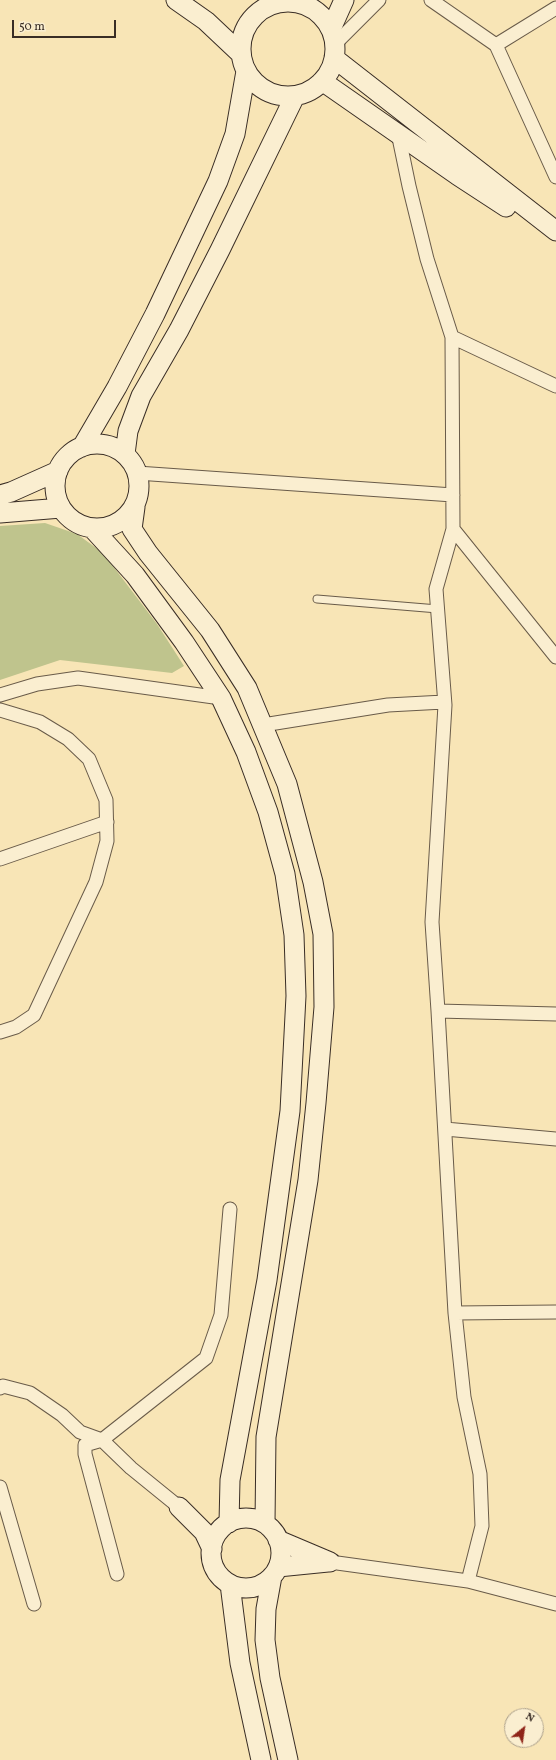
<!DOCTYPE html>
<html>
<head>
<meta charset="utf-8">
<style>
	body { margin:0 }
	#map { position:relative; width:556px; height:1760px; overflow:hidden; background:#f8e5b6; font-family:Vollkorn,serif }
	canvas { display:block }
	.north { position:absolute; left:504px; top:1708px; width:40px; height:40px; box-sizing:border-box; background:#faeed0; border:1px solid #ada18c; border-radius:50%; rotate:30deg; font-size:11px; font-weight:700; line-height:16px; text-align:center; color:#392d25 }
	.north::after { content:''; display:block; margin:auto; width:14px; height:18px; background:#8f2418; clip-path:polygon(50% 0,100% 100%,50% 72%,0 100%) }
	.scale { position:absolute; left:12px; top:20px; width:104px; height:18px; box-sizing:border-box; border:2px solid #392d25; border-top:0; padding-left:5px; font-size:12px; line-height:14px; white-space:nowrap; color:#392d25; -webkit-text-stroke:3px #faeed0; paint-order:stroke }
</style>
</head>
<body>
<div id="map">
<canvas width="556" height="1760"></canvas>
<div class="north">N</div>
<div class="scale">50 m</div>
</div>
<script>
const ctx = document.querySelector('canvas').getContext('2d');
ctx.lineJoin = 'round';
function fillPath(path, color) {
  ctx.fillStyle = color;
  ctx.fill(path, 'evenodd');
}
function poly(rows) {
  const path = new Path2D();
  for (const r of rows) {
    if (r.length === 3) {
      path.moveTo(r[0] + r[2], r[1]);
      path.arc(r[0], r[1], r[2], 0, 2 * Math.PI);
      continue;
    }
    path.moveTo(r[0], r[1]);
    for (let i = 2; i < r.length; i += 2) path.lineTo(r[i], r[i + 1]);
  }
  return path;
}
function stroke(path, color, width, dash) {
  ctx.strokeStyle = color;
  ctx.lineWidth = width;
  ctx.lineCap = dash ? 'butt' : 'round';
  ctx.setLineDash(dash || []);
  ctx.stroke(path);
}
fillPath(poly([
	[45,523,77,534,103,553,157,624,184,666,172,673,60,660,0,680,0,526]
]), '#bfc48d');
const lane = poly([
	[317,599,438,609]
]);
const street = poly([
	[431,0,496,45,556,177],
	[335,44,379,0],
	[496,45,556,8],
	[398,133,409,186,427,259,452,337,453,529,436,589,445,705,432,922,438,1011,455,1313,464,1397,480,1474,482,1526,468,1581],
	[452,337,556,386],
	[137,473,453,495],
	[453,529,556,657],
	[0,695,37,684,78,678,221,698],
	[0,710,40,722,68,739,89,759,106,800,107,841,96,882,34,1015,16,1027,0,1032],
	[263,725,388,705,444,702],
	[0,859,107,822],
	[438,1011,556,1014],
	[445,1129,556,1139],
	[455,1313,556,1312],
	[0,1388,3,1386,30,1393,62,1415,80,1432,102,1440,131,1468,179,1507],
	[0,1487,34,1604],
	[330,1562,468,1581,556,1604],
	[117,1574,85,1454,85,1445,102,1440,206,1358,221,1315,230,1209]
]);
const secondary = poly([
	[176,0,206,21,241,54],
	[288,49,47],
	[331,29,344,0],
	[334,58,556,231],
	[322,81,457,175,506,207],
	[97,486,42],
	[82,447,117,387,155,314,218,181,235,134,246,71],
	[125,454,128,431,141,396,179,330,220,250,295,96],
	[0,495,11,492,58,471],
	[135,507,132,529,148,553,210,630,247,688,287,784,313,882,323,934,324,1007,316,1103,308,1180,266,1437,265,1523],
	[0,513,61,508],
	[92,528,135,575,184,642,221,698,246,752,268,812,285,874,294,935,296,996,290,1111,267,1280,230,1480,229,1523],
	[179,1507,204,1532,212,1549],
	[246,1553,35],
	[278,1540,330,1562],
	[278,1567,328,1562],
	[272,1576,266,1609,265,1640,270,1678,288,1760],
	[230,1584,240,1663,261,1760]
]);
stroke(lane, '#695b49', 9);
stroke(street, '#695b49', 15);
stroke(secondary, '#392d25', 21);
stroke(lane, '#faeed0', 7);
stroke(street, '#faeed0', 13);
stroke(secondary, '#faeed0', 19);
</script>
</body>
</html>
